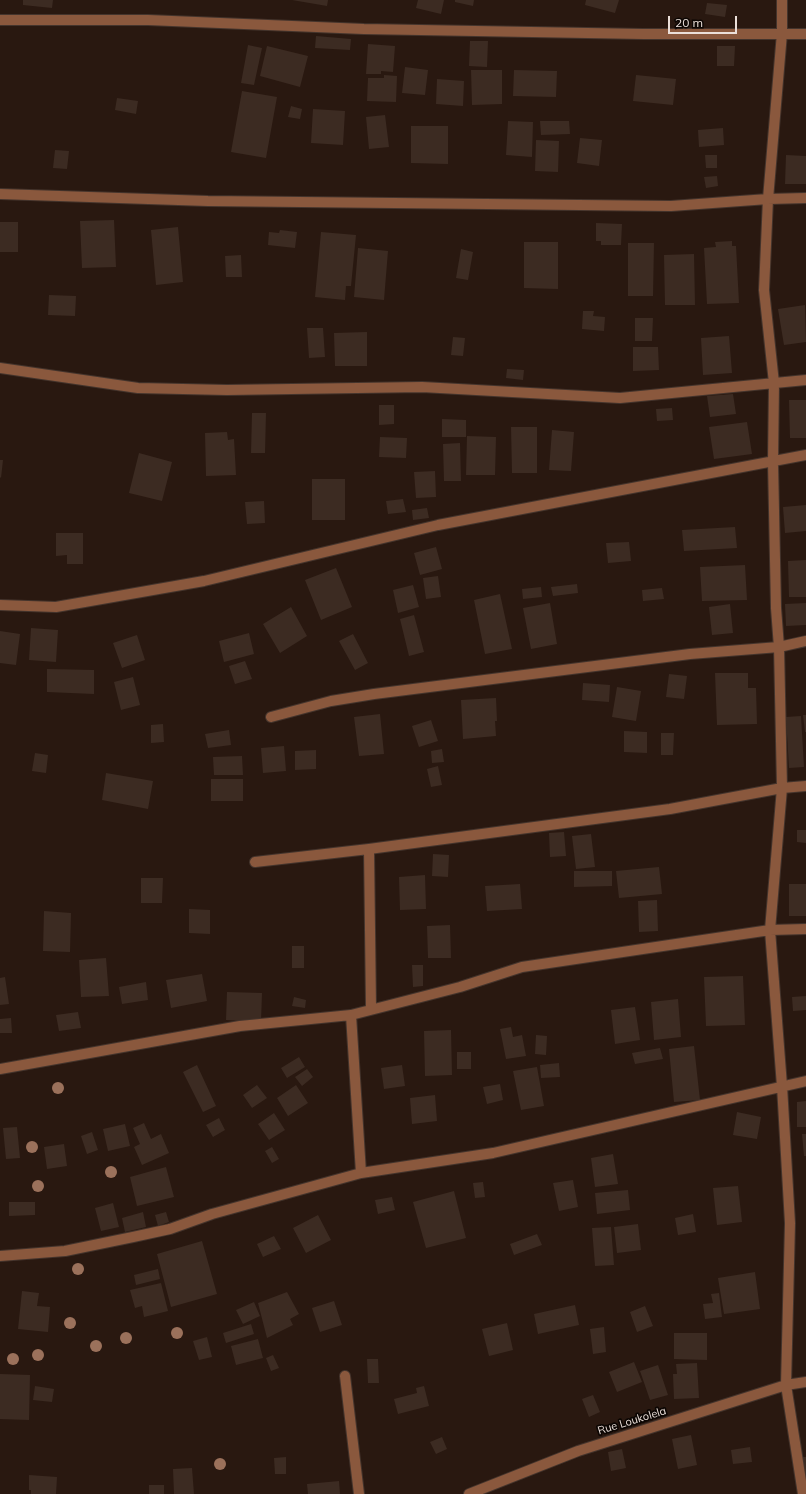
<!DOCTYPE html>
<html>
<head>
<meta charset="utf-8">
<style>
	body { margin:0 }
	#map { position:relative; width:806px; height:1494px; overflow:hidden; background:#291810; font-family:Mulish,sans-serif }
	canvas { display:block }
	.scale { position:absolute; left:668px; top:16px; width:69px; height:18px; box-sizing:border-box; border:2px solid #ebdfd9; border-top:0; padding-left:5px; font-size:12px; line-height:14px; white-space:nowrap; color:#ebdfd9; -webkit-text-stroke:3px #0c0603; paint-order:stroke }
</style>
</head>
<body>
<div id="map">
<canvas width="806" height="1494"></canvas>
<div class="scale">20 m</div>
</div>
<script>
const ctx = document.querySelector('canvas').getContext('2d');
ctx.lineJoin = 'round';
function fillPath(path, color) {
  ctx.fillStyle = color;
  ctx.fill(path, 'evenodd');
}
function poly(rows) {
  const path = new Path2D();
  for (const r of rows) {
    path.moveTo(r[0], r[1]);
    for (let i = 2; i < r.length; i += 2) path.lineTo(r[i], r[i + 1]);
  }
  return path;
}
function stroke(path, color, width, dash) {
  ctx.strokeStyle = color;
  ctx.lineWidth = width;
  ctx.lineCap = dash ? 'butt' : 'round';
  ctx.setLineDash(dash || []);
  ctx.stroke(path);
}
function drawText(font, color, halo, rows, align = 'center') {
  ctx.font = font + ' Mulish,sans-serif';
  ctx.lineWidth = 3.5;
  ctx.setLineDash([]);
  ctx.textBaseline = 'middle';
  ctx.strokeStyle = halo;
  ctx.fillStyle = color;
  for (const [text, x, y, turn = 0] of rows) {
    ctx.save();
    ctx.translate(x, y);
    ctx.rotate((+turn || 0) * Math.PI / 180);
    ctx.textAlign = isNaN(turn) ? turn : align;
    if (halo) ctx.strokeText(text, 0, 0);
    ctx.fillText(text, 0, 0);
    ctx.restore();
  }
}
fillPath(poly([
	[23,0,53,0,52,8,23,5],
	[292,0,328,0,327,6],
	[418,0,444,0,441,14,416,8],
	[455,0,474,0,473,6,455,2],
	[586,0,619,0,615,13,585,5],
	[707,3,727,5,725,17,705,14],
	[316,36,351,39,350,50,315,48],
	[470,41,488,41,487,67,469,66],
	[368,44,395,46,393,72,381,71,381,74,366,74],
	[248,45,262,48,254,85,241,83],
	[267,46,308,56,300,87,260,76],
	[717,46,735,46,734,66,717,66],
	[405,67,428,70,425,95,402,93],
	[471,70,502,70,502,104,472,105],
	[514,70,557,71,556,97,513,96],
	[384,75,397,76,396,102,367,101,368,78,384,78],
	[636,75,676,79,673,105,633,101],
	[437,79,464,81,463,106,436,104],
	[242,91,277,97,266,158,231,152],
	[117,98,138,101,136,114,115,110],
	[291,106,302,109,300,119,288,117],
	[313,109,345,111,343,145,311,143],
	[385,115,389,147,369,149,366,117],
	[508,121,533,122,532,157,506,155],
	[540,121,569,121,570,134,541,135],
	[411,126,448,126,448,164,411,163],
	[723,128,724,145,699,147,698,130],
	[580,138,602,140,599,166,577,163],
	[536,140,559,141,558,172,535,171],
	[55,150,69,151,67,169,53,168],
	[705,155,717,155,717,168,706,168],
	[786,155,806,156,806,184,785,184],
	[717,176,718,186,706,188,704,177],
	[114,220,116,267,82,268,80,221],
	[0,222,18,222,18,252,0,252],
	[596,223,622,224,621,245,601,245,601,241,596,241],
	[178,227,183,282,156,285,151,230],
	[280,230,297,232,295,248,268,245,269,232,279,233],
	[321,232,356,235,351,286,346,286,345,300,315,297],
	[732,241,732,246,736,246,739,303,707,304,704,248,716,247,715,242],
	[524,242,558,242,558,289,524,288],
	[628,243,654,243,653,296,628,296],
	[358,248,388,251,384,300,354,297],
	[461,249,473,252,468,280,456,278],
	[694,254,695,305,665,305,664,255],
	[241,255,242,277,226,277,225,256],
	[49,295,76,296,75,316,48,315],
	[805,305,806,342,784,345,778,309],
	[583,311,594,311,593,316,605,317,604,331,582,329],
	[635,318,653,318,652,341,635,341],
	[307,328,323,328,325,357,309,358],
	[367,332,367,366,335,366,334,333],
	[729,336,732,373,703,375,701,338],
	[453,337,465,338,463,356,451,355],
	[633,347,658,347,659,370,633,371],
	[507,369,524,370,523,380,506,378],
	[733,394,736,414,710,417,707,396],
	[789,400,806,400,806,438,790,438],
	[379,405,394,405,394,424,379,425],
	[672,408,673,420,657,421,656,409],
	[252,413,266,413,265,453,251,453],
	[442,419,466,420,466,437,442,437],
	[747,422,752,454,714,459,709,427],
	[511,427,537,427,537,473,512,473],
	[552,430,574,432,571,471,549,470],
	[227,432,228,440,234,439,236,475,206,476,205,433],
	[467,436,496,437,495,475,466,475],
	[380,437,407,438,406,458,379,457],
	[460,443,461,481,444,481,443,444],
	[139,453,172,462,162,501,129,493],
	[0,460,3,460,1,478,0,477],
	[435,471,436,497,416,498,414,472],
	[312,479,345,479,345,520,312,520],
	[403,499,406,512,388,514,386,501],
	[264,501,265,523,247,524,245,502],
	[806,505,806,531,785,533,783,507],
	[427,508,429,518,413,520,412,510],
	[735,527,737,548,684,551,682,530],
	[56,533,83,533,83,564,67,564,67,555,56,556],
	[629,542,631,561,608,563,606,543],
	[436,547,442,569,420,575,414,553],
	[806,560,806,597,789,597,788,561],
	[745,565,747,600,702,601,700,567],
	[336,568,352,607,321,620,305,580],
	[438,576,441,597,426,599,423,578],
	[577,584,578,593,553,596,551,587],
	[413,585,419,607,398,613,393,590],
	[541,587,542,597,523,599,522,589],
	[662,588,664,599,643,601,642,590],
	[500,594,512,649,485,654,474,600],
	[550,603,557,644,531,649,523,608],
	[806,603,806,625,786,626,785,604],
	[730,604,733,633,712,635,709,607],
	[291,607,307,636,280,653,263,624],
	[414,615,424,652,409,656,400,619],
	[31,628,58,630,56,662,29,660],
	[0,631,20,634,16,665,0,663],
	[249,633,254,654,224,662,219,641],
	[353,634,368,663,355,670,339,641],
	[137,635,145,660,122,668,113,643],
	[245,661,252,679,235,684,229,666],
	[47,669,94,670,94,694,47,692],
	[715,673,748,673,748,688,756,688,757,724,717,725],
	[669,674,687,676,684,699,666,697],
	[133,677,140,705,121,710,114,682],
	[583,683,610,685,609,702,582,700],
	[617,687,641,691,636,721,612,717],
	[496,698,497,721,495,721,496,736,463,739,461,700],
	[380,714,384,754,359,756,354,717],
	[803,715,806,715,806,732,805,732],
	[801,716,804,767,789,768,786,717],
	[431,720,438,741,419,747,412,726],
	[163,724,164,742,151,743,151,725],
	[229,730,231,745,208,748,205,734],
	[624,731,647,732,647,753,624,752],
	[661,733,674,733,673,755,661,755],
	[284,746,286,771,263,773,261,748],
	[442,749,444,762,432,763,431,751],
	[316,750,316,769,295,770,295,751],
	[35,753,48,755,46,773,32,771],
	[242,756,243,775,214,775,213,757],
	[438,766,442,785,431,787,427,769],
	[106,773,153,781,148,809,102,800],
	[211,779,243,779,243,801,211,801],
	[797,830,806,830,806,843,797,842],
	[564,832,566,856,550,857,549,833],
	[591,834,595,867,576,869,572,836],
	[433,854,449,855,448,877,432,876],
	[659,867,662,894,619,898,616,871],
	[574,871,612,871,612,886,574,887],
	[425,875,426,909,400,910,399,877],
	[141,878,163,878,162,903,141,903],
	[520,884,522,909,487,911,485,886],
	[789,884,806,884,806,916,789,916],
	[657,900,658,931,639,932,638,901],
	[189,909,210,910,210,934,189,933],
	[44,911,71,913,70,952,43,951],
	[450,925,451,958,428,958,427,926],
	[292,946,304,946,304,968,292,968],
	[106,958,109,996,81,997,79,960],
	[412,965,423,965,423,986,413,987],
	[202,974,207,1001,171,1008,166,980],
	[743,976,745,1025,706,1026,704,977],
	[5,977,9,1004,0,1005,0,978],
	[146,982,148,1000,122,1004,119,987],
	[227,992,262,993,261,1022,226,1020],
	[806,996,806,1010,793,1011,792,997],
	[294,997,306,1000,305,1008,292,1006],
	[678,999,681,1037,654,1040,651,1002],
	[635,1007,640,1040,615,1044,611,1010],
	[78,1012,81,1028,59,1031,56,1015],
	[11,1018,12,1033,0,1033,0,1019],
	[511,1027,513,1037,522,1035,526,1056,506,1059,500,1029],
	[451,1030,452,1075,425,1076,424,1031],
	[536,1035,547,1036,546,1055,535,1054],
	[694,1046,700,1100,674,1102,669,1049],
	[660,1048,663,1059,635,1064,632,1053],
	[457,1052,471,1052,471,1069,457,1069],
	[299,1057,305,1067,287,1078,281,1068],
	[559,1063,560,1077,541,1078,540,1065],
	[197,1065,216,1106,203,1112,183,1072],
	[402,1065,405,1086,384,1089,381,1068],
	[537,1067,544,1106,521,1110,513,1071],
	[307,1069,313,1077,302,1086,295,1077],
	[500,1084,503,1100,487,1104,483,1087],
	[257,1085,267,1098,252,1108,243,1095],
	[296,1085,308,1103,288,1116,277,1098],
	[435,1095,437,1121,412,1124,410,1098],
	[806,1101,806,1127,797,1127,797,1102],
	[737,1112,761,1117,757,1139,733,1135],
	[274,1113,285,1130,269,1140,258,1124],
	[219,1118,225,1130,213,1137,206,1125],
	[144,1123,151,1139,161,1134,169,1153,142,1165,134,1147,140,1144,133,1128],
	[125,1124,130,1146,108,1151,103,1129],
	[17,1127,20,1158,6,1159,3,1128],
	[92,1132,98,1150,87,1154,81,1136],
	[802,1134,806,1134,806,1156,804,1156],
	[64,1144,67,1166,47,1169,44,1147],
	[272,1147,279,1159,272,1163,265,1151],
	[613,1154,618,1184,595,1187,591,1158],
	[166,1167,174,1197,137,1206,130,1177],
	[573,1180,578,1207,559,1211,553,1183],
	[483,1182,485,1197,475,1198,473,1183],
	[738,1186,742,1222,717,1225,713,1188],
	[628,1190,630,1210,597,1214,595,1193],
	[454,1191,466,1238,426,1248,413,1202],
	[392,1197,395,1210,378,1214,375,1200],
	[9,1202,35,1202,35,1215,9,1216],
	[113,1203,119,1227,101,1231,95,1208],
	[143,1212,146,1227,125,1232,122,1218],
	[166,1212,169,1222,158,1226,155,1215],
	[693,1214,696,1232,678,1235,675,1218],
	[318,1215,331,1240,306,1253,293,1228],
	[638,1224,641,1250,617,1253,614,1227],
	[611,1227,614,1265,595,1266,592,1228],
	[537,1234,542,1245,514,1255,510,1244],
	[274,1236,281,1249,263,1257,257,1244],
	[202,1241,217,1294,171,1307,157,1254],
	[158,1269,160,1279,136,1285,134,1275],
	[755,1272,760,1309,724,1314,718,1278],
	[161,1283,168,1311,144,1317,142,1306,135,1308,130,1290],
	[22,1291,39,1293,37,1306,50,1307,48,1332,18,1329],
	[287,1292,299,1314,290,1319,293,1325,267,1338,258,1303],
	[719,1293,722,1317,705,1319,703,1304,713,1303,711,1294],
	[334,1301,342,1325,320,1332,312,1308],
	[254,1302,260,1316,243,1324,236,1310],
	[575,1305,579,1325,538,1334,534,1314],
	[645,1306,653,1326,637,1332,630,1312],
	[507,1323,513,1350,489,1356,482,1329],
	[251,1324,254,1334,226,1343,223,1333],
	[604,1327,606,1352,593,1354,590,1329],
	[674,1333,707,1333,707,1360,674,1359],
	[207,1337,212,1357,199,1360,193,1341],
	[258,1339,263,1358,236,1365,231,1346],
	[273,1355,279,1368,271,1371,266,1358],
	[367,1359,378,1359,379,1383,368,1383],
	[634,1362,642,1382,617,1392,609,1372],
	[697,1363,699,1398,674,1399,673,1374,677,1374,676,1364],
	[658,1365,668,1395,650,1400,640,1371],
	[0,1374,30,1375,29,1420,0,1419],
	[35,1386,54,1389,52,1402,33,1400],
	[424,1386,429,1406,398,1414,394,1399,417,1393,416,1388],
	[593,1395,600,1412,589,1417,582,1399],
	[691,1435,697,1465,678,1469,672,1439],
	[442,1437,447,1449,436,1454,430,1442],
	[750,1447,752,1462,733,1464,731,1450],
	[622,1449,626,1468,611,1471,608,1452],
	[286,1457,286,1474,275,1474,274,1458],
	[800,1457,806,1457,806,1494],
	[192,1468,194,1494,174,1494,173,1469],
	[29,1475,57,1477,56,1494,31,1494,31,1490,29,1490],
	[339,1481,340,1494,308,1494,307,1484],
	[149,1485,164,1485,164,1494,149,1494]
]), '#3c2b22');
const street = poly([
	[782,0,782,33,768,199,764,290,774,383,773,462,776,608,779,647,782,788,770,930,782,1086,790,1223,786,1385,803,1494],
	[0,20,148,20,364,29,643,34,806,34],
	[0,194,208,201,671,206,768,199,806,198],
	[0,368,138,388,227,390,422,387,620,398,806,380],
	[0,605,56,607,204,581,438,525,806,455],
	[271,717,331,701,374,694,690,654,779,647,806,641],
	[369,849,371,1009],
	[255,862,369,849,670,809,782,788,806,786],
	[351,1015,361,1173],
	[0,1069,240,1026,351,1015,460,987,522,967,770,930,806,929],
	[0,1256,65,1251,133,1237,170,1229,212,1214,361,1173,493,1153,806,1081],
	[345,1376,359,1494],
	[469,1494,578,1451,786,1385,806,1382]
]);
stroke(street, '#44342c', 12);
stroke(street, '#8a583d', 10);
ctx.fillStyle = '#9b715b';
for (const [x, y] of [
	[58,1088],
	[32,1147],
	[111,1172],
	[38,1186],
	[78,1269],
	[70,1323],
	[177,1333],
	[126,1338],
	[96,1346],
	[38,1355],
	[13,1359],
	[220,1464]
]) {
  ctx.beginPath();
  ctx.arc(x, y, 6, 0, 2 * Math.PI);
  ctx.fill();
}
drawText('11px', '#ebdfd9', '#0c0603', [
	["Rue Loukolela",632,1421,-17]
]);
</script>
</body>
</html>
